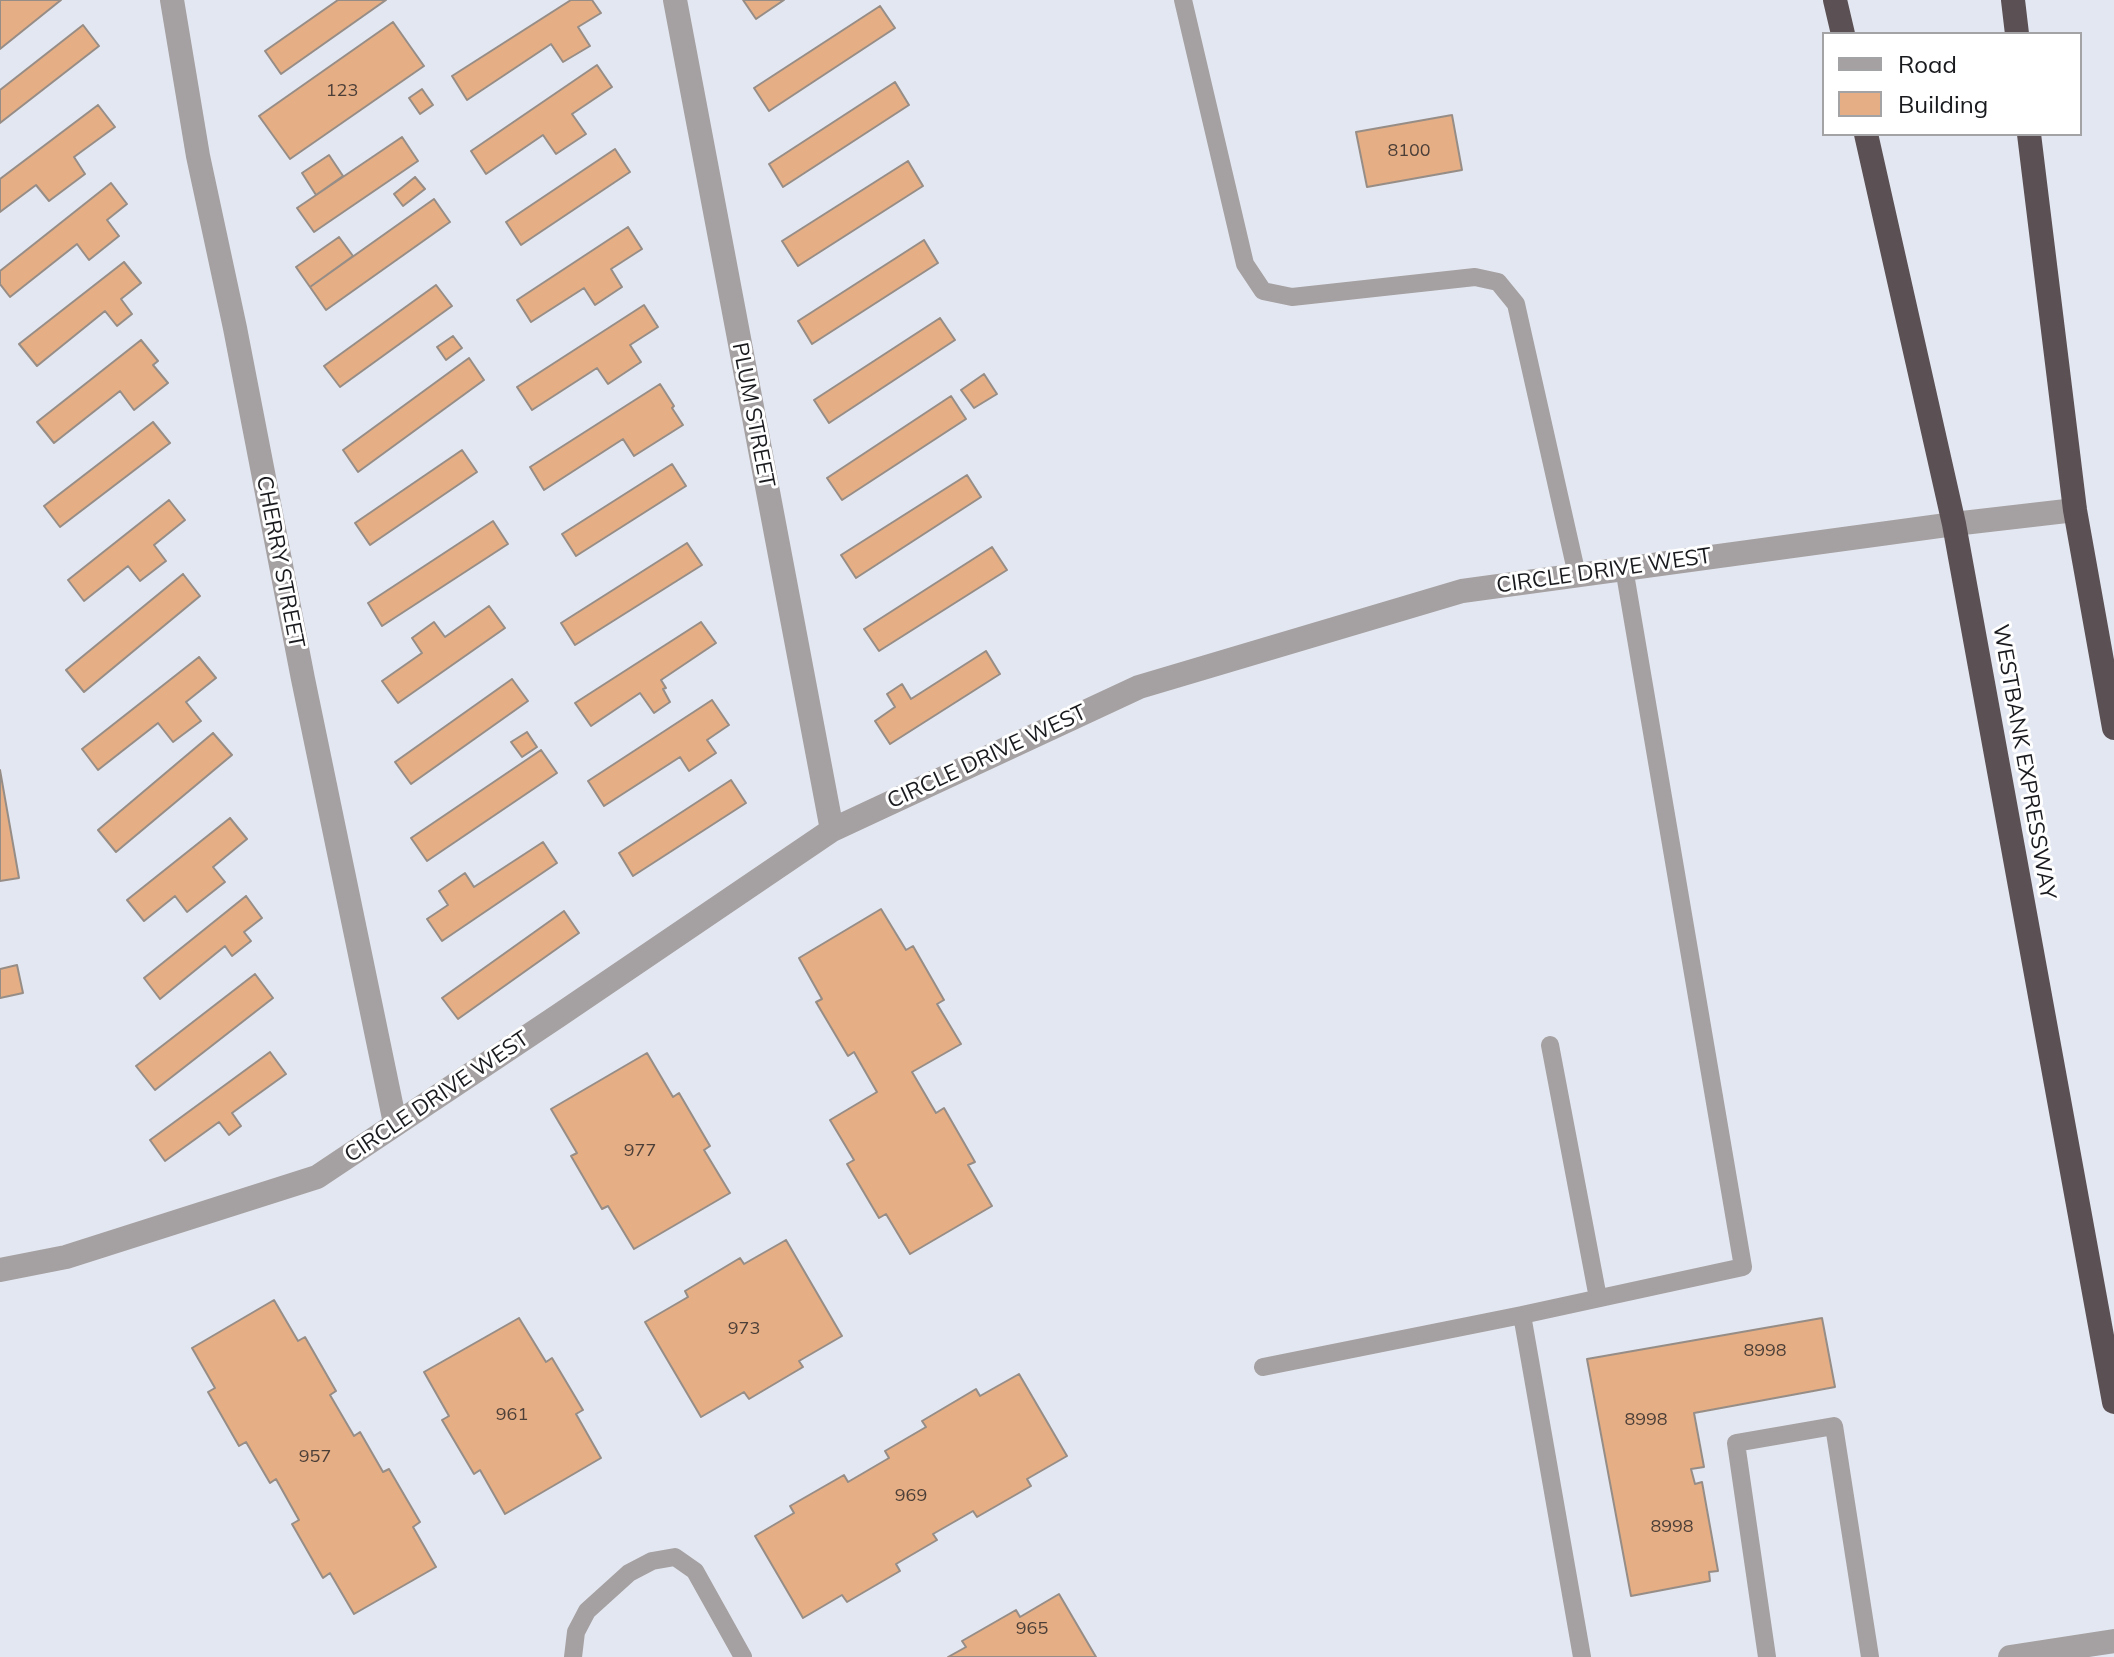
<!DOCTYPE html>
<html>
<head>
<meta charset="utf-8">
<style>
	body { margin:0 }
	#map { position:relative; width:2114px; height:1657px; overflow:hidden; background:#e3e7f1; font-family:Mulish,sans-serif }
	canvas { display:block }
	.legend { position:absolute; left:1822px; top:32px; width:260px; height:104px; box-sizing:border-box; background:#fff; border:2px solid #a3a3a5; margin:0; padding:10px 14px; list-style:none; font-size:24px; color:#191a1e }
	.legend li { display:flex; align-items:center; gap:16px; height:40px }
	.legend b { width:40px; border:2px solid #a3a3a5 }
</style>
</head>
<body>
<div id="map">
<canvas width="2114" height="1657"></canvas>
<ul class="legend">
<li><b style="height:10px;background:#a5a0a1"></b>Road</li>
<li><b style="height:22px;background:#e6ae84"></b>Building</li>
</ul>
</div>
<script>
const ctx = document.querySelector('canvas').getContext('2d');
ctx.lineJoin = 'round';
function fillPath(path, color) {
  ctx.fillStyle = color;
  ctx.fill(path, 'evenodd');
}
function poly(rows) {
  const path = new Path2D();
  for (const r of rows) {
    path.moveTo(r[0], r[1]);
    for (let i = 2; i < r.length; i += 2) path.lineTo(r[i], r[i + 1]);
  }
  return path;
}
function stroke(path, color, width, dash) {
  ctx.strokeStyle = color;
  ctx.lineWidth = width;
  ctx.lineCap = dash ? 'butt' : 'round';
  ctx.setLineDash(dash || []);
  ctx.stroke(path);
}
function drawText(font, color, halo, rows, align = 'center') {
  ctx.font = font + ' Mulish,sans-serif';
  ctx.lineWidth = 6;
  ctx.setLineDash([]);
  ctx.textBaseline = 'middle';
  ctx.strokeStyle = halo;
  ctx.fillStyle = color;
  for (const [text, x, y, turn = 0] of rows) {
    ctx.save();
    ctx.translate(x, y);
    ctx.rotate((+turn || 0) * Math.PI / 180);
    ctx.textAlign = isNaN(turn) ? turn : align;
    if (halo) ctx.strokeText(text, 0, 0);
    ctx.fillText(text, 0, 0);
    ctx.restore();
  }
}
const building = poly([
	[0,0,61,0,0,49,0,0],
	[338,0,386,0,281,74,265,51,338,0],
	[571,0,592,0,601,13,578,27,590,46,563,62,551,44,467,100,452,76,571,0],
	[743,0,784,0,756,19,743,0],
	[880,6,895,28,769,111,754,88,880,6],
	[393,22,424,66,290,159,259,116,393,22],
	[83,25,99,46,0,123,0,90,83,25],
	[597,65,612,87,572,114,586,134,556,154,543,135,486,174,471,151,597,65],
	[895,82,909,105,783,187,769,164,895,82],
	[422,89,433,105,420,114,409,98,422,89],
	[98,105,115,127,74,157,85,174,49,201,36,185,0,212,0,179,98,105],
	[1452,115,1462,170,1367,187,1356,132,1452,115],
	[402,137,418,161,314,232,297,208,402,137],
	[615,149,630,172,521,245,506,222,615,149],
	[329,155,343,176,316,195,302,173,329,155],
	[908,161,923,186,798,266,782,241,908,161],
	[415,177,425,189,403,206,394,194,415,177],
	[111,183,127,204,107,220,119,236,89,260,77,244,10,297,0,284,0,271,111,183],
	[434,199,450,222,326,310,310,287,434,199],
	[628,227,642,249,611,269,622,287,595,305,584,288,531,322,517,300,628,227],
	[339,237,353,256,310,287,296,267,339,237],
	[924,240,938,263,812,344,798,321,924,240],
	[124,262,141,283,121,299,132,314,117,326,105,311,37,366,19,344,124,262],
	[436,285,452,306,340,387,324,366,436,285],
	[644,305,658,327,630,345,641,362,608,384,597,368,532,410,517,387,644,305],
	[940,318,955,340,829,423,814,400,940,318],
	[453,336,462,348,446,360,437,347,453,336],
	[141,340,158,361,153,365,168,383,134,410,120,391,54,443,37,422,141,340],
	[469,358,484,380,358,472,343,450,469,358],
	[984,374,997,394,974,408,961,390,984,374],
	[660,384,674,406,672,408,683,425,634,456,623,439,544,490,530,467,660,384],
	[951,396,966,419,842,500,827,478,951,396],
	[153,422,170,443,60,527,44,506,153,422],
	[462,450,477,472,370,545,355,523,462,450],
	[672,464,686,486,576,556,562,534,672,464],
	[967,475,981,497,856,578,841,555,967,475],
	[169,500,185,520,154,545,166,561,140,581,128,566,84,601,68,580,169,500],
	[493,521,508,544,382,626,368,603,493,521],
	[687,543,702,565,575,645,561,623,687,543],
	[992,547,1007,570,879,651,864,629,992,547],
	[183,574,200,596,84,692,66,670,183,574],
	[489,606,505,628,398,703,382,681,422,653,412,638,434,622,445,637,489,606],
	[701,622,716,643,661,680,666,688,663,689,670,702,654,713,640,693,591,726,575,703,701,622],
	[986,651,1000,674,890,744,875,721,895,707,887,694,902,684,911,699,986,651],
	[199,657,216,678,186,702,201,721,173,742,158,723,98,770,82,749,199,657],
	[512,679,528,701,411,784,395,762,512,679],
	[712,700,729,725,707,740,716,753,689,771,680,757,604,806,588,781,712,700],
	[527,732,537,747,522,757,511,742,527,732],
	[213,733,232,755,116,852,98,830,213,733],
	[541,750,557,773,427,861,411,838,541,750],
	[0,770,19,878,0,881,0,770],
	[731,780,746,803,633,876,619,853,731,780],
	[230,818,247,839,213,867,225,882,187,912,175,896,144,921,127,900,230,818],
	[543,842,557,863,442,941,427,919,448,905,439,891,465,873,474,887,543,842],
	[246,896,262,918,244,932,251,941,232,956,225,946,160,999,144,978,246,896],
	[881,909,906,950,913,946,944,1000,937,1004,961,1044,912,1072,936,1113,944,1108,975,1162,968,1165,992,1206,910,1254,886,1214,879,1218,847,1164,854,1160,830,1120,877,1092,854,1052,848,1056,816,1002,822,999,799,958,881,909],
	[564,911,579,933,458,1019,442,998,564,911],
	[17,965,23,993,0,998,0,969,17,965],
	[255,974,273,998,155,1090,136,1066,255,974],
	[270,1052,286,1074,232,1113,241,1126,229,1135,219,1122,165,1161,150,1140,270,1052],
	[647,1053,673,1097,679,1093,710,1146,704,1150,730,1193,634,1249,608,1206,602,1209,571,1156,577,1153,551,1109,647,1053],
	[786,1240,842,1336,799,1361,803,1367,749,1399,744,1392,701,1417,645,1322,688,1297,685,1291,740,1258,744,1264,786,1240],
	[274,1300,298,1341,305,1337,336,1391,330,1395,354,1436,360,1432,383,1472,389,1469,420,1522,413,1527,436,1567,354,1614,330,1573,323,1578,292,1524,299,1520,276,1479,270,1483,246,1442,239,1446,208,1392,215,1388,192,1348,274,1300],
	[519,1318,546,1362,552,1358,583,1410,576,1414,601,1458,505,1514,480,1470,474,1474,442,1420,449,1416,424,1372,519,1318],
	[1822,1318,1835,1387,1694,1413,1704,1467,1691,1469,1695,1484,1702,1482,1718,1571,1709,1572,1710,1581,1631,1596,1587,1359,1822,1318],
	[1019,1374,1067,1456,1027,1479,1031,1486,977,1517,973,1511,933,1534,937,1540,896,1564,900,1571,847,1602,842,1595,803,1618,755,1536,794,1513,790,1506,844,1475,848,1482,889,1458,885,1451,926,1427,922,1421,976,1389,980,1396,1019,1374],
	[1059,1594,1096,1657,948,1657,966,1647,962,1641,1016,1610,1020,1617,1059,1594]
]);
fillPath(building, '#e6ae84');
stroke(building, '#978d87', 2);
stroke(poly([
	[1183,0,1245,264,1263,291,1292,297,1475,277,1498,282,1516,304,1577,575],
	[1550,1045,1598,1298],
	[1263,1367,1522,1315],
	[573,1657,576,1632,587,1611,629,1573,652,1561,675,1557,695,1571,743,1657],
	[1582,1657,1522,1315,1743,1267,1624,568],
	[1767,1657,1736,1443,1834,1426,1870,1657]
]), '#a5a0a1', 18);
stroke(poly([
	[172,0,198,156,235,328,303,679,395,1123],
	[675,0,832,830],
	[0,1270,66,1257,317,1177,558,1016,832,830,1139,687,1462,591,1954,524,2075,510],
	[2010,1657,2114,1641]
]), '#a5a0a1', 24);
stroke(poly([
	[1835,0,1843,34],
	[2013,0,2017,34],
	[1866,134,1954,524,2114,1402],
	[2029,134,2075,510,2114,728]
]), '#5b5053', 24);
drawText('18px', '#4c3f38', null, [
	["123",342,91],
	["8100",1409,151],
	["977",640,1151],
	["973",744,1329],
	["8998",1765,1351],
	["961",512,1415],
	["8998",1646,1420],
	["957",315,1457],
	["969",911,1496],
	["8998",1672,1527],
	["965",1032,1629]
]);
drawText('22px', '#191a1e', '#fff', [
	["PLUM STREET",753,415,79],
	["CHERRY STREET",280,562,79],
	["CIRCLE DRIVE WEST",1604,571,-8],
	["CIRCLE DRIVE WEST",987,757,-25],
	["WESTBANK EXPRESSWAY",2024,762,80],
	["CIRCLE DRIVE WEST",437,1097,-34]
]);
</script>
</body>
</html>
